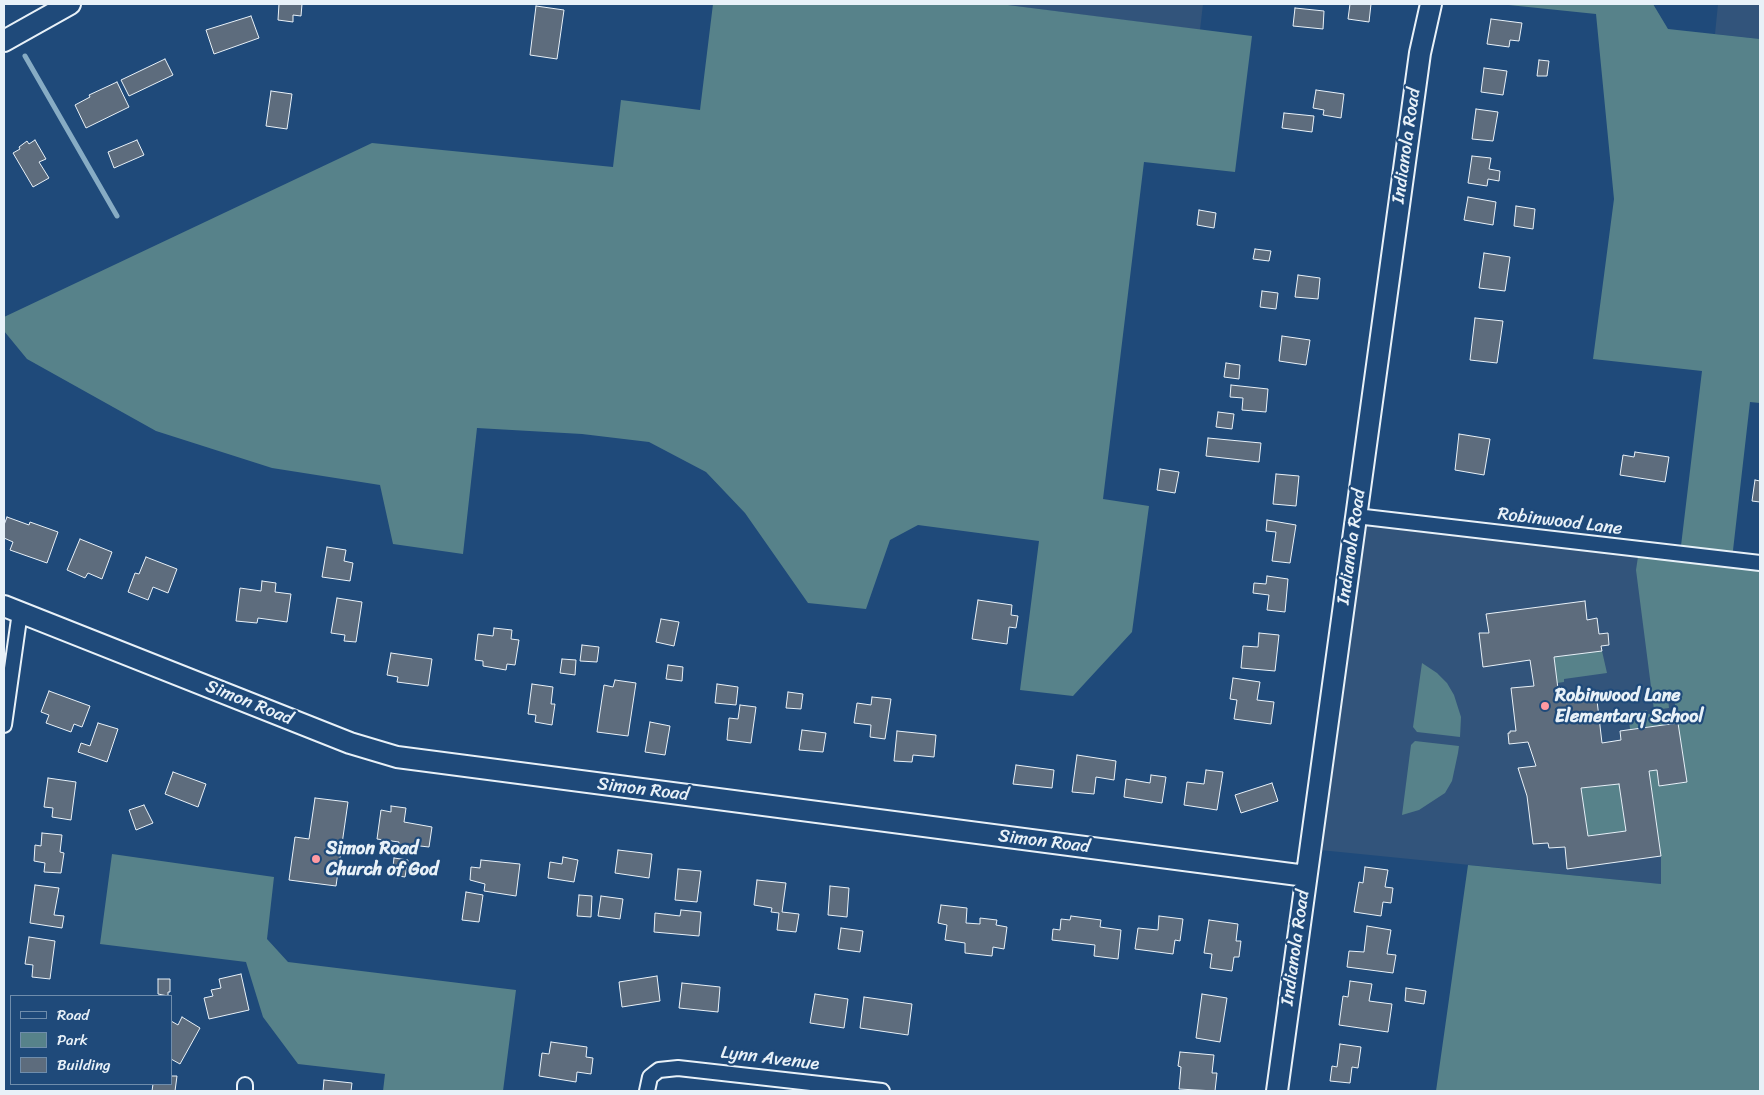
<!DOCTYPE html>
<html>
<head>
<meta charset="utf-8">
<style>
	body { margin:0 }
	#map { position:relative; width:1764px; height:1095px; overflow:hidden; background:#1f4a7a; font-family:Sriracha,sans-serif }
	canvas { display:block }
	.frame { position:absolute; inset:0; border:5px solid #e8f1f8; pointer-events:none }
	.legend { position:absolute; left:10px; top:995px; width:162px; height:90px; box-sizing:border-box; background:#1f4a7a; border:1px solid #6f8dac; margin:0; padding:6px 9px; list-style:none; font-size:15px; color:#e8f1f8 }
	.legend li { display:flex; align-items:center; gap:10px; height:25px }
	.legend b { width:25px; border:1px solid #6f8dac }
</style>
</head>
<body>
<div id="map">
<canvas width="1764" height="1095"></canvas>
<div class="frame"></div>
<ul class="legend">
<li><b style="height:6px;background:#1f4a7a"></b>Road</li>
<li><b style="height:14px;background:#57828a"></b>Park</li>
<li><b style="height:14px;background:#5d6c7d"></b>Building</li>
</ul>
</div>
<script>
const ctx = document.querySelector('canvas').getContext('2d');
ctx.lineJoin = 'round';
function fillPath(path, color) {
  ctx.fillStyle = color;
  ctx.fill(path, 'evenodd');
}
function poly(rows) {
  const path = new Path2D();
  for (const r of rows) {
    path.moveTo(r[0], r[1]);
    for (let i = 2; i < r.length; i += 2) path.lineTo(r[i], r[i + 1]);
  }
  return path;
}
function stroke(path, color, width, dash) {
  ctx.strokeStyle = color;
  ctx.lineWidth = width;
  ctx.lineCap = dash ? 'butt' : 'round';
  ctx.setLineDash(dash || []);
  ctx.stroke(path);
}
function drawText(font, color, halo, rows, align = 'center') {
  ctx.font = font + ' Sriracha,sans-serif';
  ctx.lineWidth = 4.5;
  ctx.setLineDash([]);
  ctx.textBaseline = 'middle';
  ctx.strokeStyle = halo;
  ctx.fillStyle = color;
  for (const [text, x, y, turn = 0] of rows) {
    ctx.save();
    ctx.translate(x, y);
    ctx.rotate((+turn || 0) * Math.PI / 180);
    ctx.textAlign = isNaN(turn) ? turn : align;
    if (halo) ctx.strokeText(text, 0, 0);
    ctx.fillText(text, 0, 0);
    ctx.restore();
  }
}
fillPath(poly([
	[1000,4,1203,4,1200,30],
	[1718,4,1760,4,1760,39,1715,34],
	[1356,516,1731,560,1760,894,1310,849]
]), '#32547b');
fillPath(poly([
	[713,4,1000,4,1252,36,1235,172,1144,162,1103,499,1149,506,1132,632,1073,696,1020,690,1039,541,918,525,890,540,866,609,808,603,745,513,706,472,649,442,582,434,477,428,463,554,393,544,380,485,272,468,156,431,27,359,4,331,4,317,372,143,613,167,621,100,700,110],
	[1499,4,1653,4,1668,29,1760,39,1760,403,1750,402,1732,559,1760,563,1760,1091,1436,1091,1468,865,1661,884,1661,856,1649,771,1657,770,1659,786,1687,782,1674,698,1668,699,1669,708,1654,710,1636,570,1639,550,1680,554,1702,371,1593,359,1614,199,1596,14],
	[1602,651,1607,673,1564,679,1564,682,1557,683,1554,657],
	[1422,663,1437,673,1447,683,1454,695,1461,717,1460,737,1417,732,1413,727],
	[1647,710,1648,714,1669,711,1671,724,1630,729,1628,713],
	[1415,741,1459,746,1458,753,1452,781,1445,793,1419,810,1402,815,1411,745],
	[1619,784,1626,831,1588,836,1581,788],
	[112,854,274,877,267,939,288,962,516,990,503,1091,383,1091,385,1074,298,1064,263,1017,246,962,100,944]
]), '#57828a');
stroke(poly([
	[25,56,117,216]
]), '#87acc4', 5);
const building = poly([
	[279,4,302,4,301,16,293,15,293,22,278,20,279,4],
	[1350,4,1371,4,1369,22,1348,19,1350,4],
	[536,6,564,10,557,59,530,55,536,6],
	[1295,8,1324,11,1323,29,1293,26,1295,8],
	[251,16,259,38,214,54,206,30,251,16],
	[1491,19,1522,23,1519,41,1510,40,1509,47,1487,44,1491,19],
	[165,59,173,75,129,96,121,80,165,59],
	[1539,60,1549,61,1547,76,1537,76,1539,60],
	[1484,68,1507,71,1503,95,1481,92,1484,68],
	[117,82,129,107,86,128,75,105,90,97,89,95,117,82],
	[1316,90,1344,94,1341,118,1323,115,1324,110,1313,108,1316,90],
	[271,91,292,94,287,129,266,126,271,91],
	[1476,109,1498,112,1493,141,1472,139,1476,109],
	[1284,113,1314,116,1312,132,1282,128,1284,113],
	[35,140,46,159,39,162,49,178,33,187,13,153,20,149,19,147,27,141,29,144,35,140],
	[137,140,144,155,114,168,108,152,137,140],
	[1472,156,1491,158,1489,169,1500,171,1499,181,1488,179,1487,186,1468,183,1472,156],
	[1468,197,1496,202,1493,225,1464,220,1468,197],
	[1516,206,1535,209,1533,229,1514,226,1516,206],
	[1199,210,1216,213,1214,228,1197,225,1199,210],
	[1255,249,1271,251,1269,261,1253,259,1255,249],
	[1484,253,1510,257,1505,291,1479,288,1484,253],
	[1298,275,1320,278,1318,299,1295,297,1298,275],
	[1262,291,1278,293,1276,309,1260,307,1262,291],
	[1475,318,1503,321,1497,363,1470,360,1475,318],
	[1282,336,1310,340,1306,365,1279,361,1282,336],
	[1226,363,1240,365,1239,379,1224,377,1226,363],
	[1231,385,1268,389,1266,412,1242,410,1243,398,1230,397,1231,385],
	[1218,412,1234,414,1232,429,1216,427,1218,412],
	[1459,434,1490,439,1484,475,1455,470,1459,434],
	[1208,438,1261,443,1259,462,1206,456,1208,438],
	[1635,452,1669,457,1665,482,1620,475,1623,455,1634,457,1635,452],
	[1160,469,1179,472,1175,493,1157,490,1160,469],
	[1276,474,1299,476,1296,506,1273,504,1276,474],
	[1755,480,1760,481,1760,502,1752,501,1755,480],
	[7,517,29,525,30,522,58,532,47,563,10,550,13,542,4,538,4,525,7,517],
	[1267,520,1296,525,1290,563,1272,561,1276,532,1266,531,1267,520],
	[80,539,112,552,102,579,88,573,85,578,67,570,80,539],
	[327,547,346,550,344,561,353,563,350,581,322,577,327,547],
	[146,557,177,569,168,593,153,587,148,600,128,592,135,573,139,574,146,557],
	[1267,576,1288,579,1285,612,1267,610,1269,595,1253,593,1254,583,1266,584,1267,576],
	[262,581,276,583,275,592,291,594,287,622,258,618,257,623,236,621,240,588,261,591,262,581],
	[337,598,362,602,356,642,344,641,345,635,331,633,337,598],
	[978,600,1012,605,1011,615,1018,616,1016,628,1009,627,1007,644,972,639,978,600],
	[1585,601,1587,620,1597,618,1599,634,1608,633,1609,645,1601,646,1602,651,1554,657,1559,697,1596,692,1602,743,1621,740,1620,731,1678,723,1687,782,1659,786,1657,770,1649,771,1661,856,1567,869,1565,847,1549,848,1548,843,1533,844,1527,796,1518,768,1536,766,1528,742,1509,744,1508,733,1510,733,1510,731,1516,731,1511,688,1534,686,1530,660,1483,667,1479,633,1489,633,1486,614,1585,601],
	[1619,784,1626,831,1588,836,1581,788,1619,784],
	[661,619,679,622,674,646,656,642,661,619],
	[494,628,512,630,511,639,519,640,515,665,507,664,506,670,483,666,483,661,475,660,478,634,493,636,494,628],
	[1259,633,1279,635,1275,671,1241,668,1243,646,1258,647,1259,633],
	[582,645,599,647,597,662,580,661,582,645],
	[391,653,432,659,428,686,397,682,398,677,387,675,391,653],
	[562,659,576,660,575,675,560,673,562,659],
	[668,665,683,667,682,681,666,679,668,665],
	[1233,678,1260,682,1257,700,1274,702,1271,724,1234,719,1237,700,1230,699,1233,678],
	[615,680,636,683,628,736,597,732,604,685,613,687,615,680],
	[532,684,553,687,551,704,555,704,552,725,535,722,536,715,528,714,532,684],
	[717,684,738,687,736,705,715,703,717,684],
	[49,691,90,706,82,727,74,724,71,732,46,723,49,715,41,712,49,691],
	[788,692,803,694,801,709,786,708,788,692],
	[872,697,891,699,885,739,870,737,871,725,854,723,857,703,871,705,872,697],
	[740,705,756,707,751,743,727,740,729,718,738,719,740,705],
	[650,722,670,726,665,755,645,752,650,722],
	[98,723,118,729,107,762,78,752,81,743,90,746,98,723],
	[802,730,826,733,823,752,799,750,802,730],
	[897,731,936,735,934,757,913,755,912,762,894,761,897,731],
	[1077,755,1116,761,1114,780,1096,777,1094,794,1072,792,1077,755],
	[1016,765,1054,770,1052,788,1013,784,1016,765],
	[1206,770,1223,772,1217,810,1184,805,1187,782,1204,784,1206,770],
	[173,772,206,784,198,807,165,794,173,772],
	[1151,775,1166,777,1162,803,1124,797,1126,779,1150,783,1151,775],
	[48,778,76,782,71,820,52,817,53,808,44,807,48,778],
	[1272,783,1278,801,1241,813,1235,795,1272,783],
	[315,798,348,802,336,886,289,880,295,837,309,839,315,798],
	[144,805,153,823,136,830,129,810,144,805],
	[391,806,406,808,404,822,432,827,429,847,411,845,410,853,398,852,399,842,377,839,381,810,391,812,391,806],
	[42,833,62,835,60,852,64,853,61,873,44,872,45,863,34,861,35,845,41,846,42,833],
	[618,850,652,854,649,878,615,873,618,850],
	[563,857,578,860,574,882,548,878,550,862,562,864,563,857],
	[394,858,408,860,405,877,392,875,394,858],
	[481,860,520,864,516,896,484,891,485,884,470,880,471,867,480,868,481,860],
	[1365,867,1388,870,1385,887,1393,888,1391,903,1383,902,1381,916,1354,912,1359,882,1363,883,1365,867],
	[678,869,701,871,697,902,675,900,678,869],
	[757,880,786,883,782,912,799,914,796,932,777,930,779,913,771,912,772,908,754,905,757,880],
	[35,885,59,888,54,915,64,916,62,928,30,923,35,885],
	[830,886,849,888,847,917,828,915,830,886],
	[466,892,483,895,479,922,462,920,466,892],
	[579,895,592,896,591,917,577,916,579,895],
	[601,896,623,899,620,919,598,916,601,896],
	[941,905,967,908,966,923,980,924,980,918,997,920,996,925,1007,927,1004,949,993,947,992,956,965,953,965,943,945,940,947,925,938,923,941,905],
	[681,910,701,912,699,936,654,932,655,913,680,916,681,910],
	[1071,916,1101,920,1100,927,1121,930,1118,959,1094,956,1095,945,1052,940,1053,929,1060,930,1061,919,1070,920,1071,916],
	[1159,916,1183,919,1180,941,1175,940,1173,954,1135,949,1138,928,1158,930,1159,916],
	[1209,920,1238,924,1236,941,1241,941,1239,957,1234,957,1232,971,1210,968,1212,954,1204,953,1209,920],
	[1367,926,1391,930,1387,954,1396,955,1393,973,1347,967,1349,951,1364,952,1367,926],
	[841,928,863,931,860,952,838,949,841,928],
	[29,937,55,941,50,979,32,977,33,965,25,964,29,937],
	[241,974,249,1010,209,1019,204,998,213,996,211,990,221,988,219,979,241,974],
	[657,976,660,1001,622,1007,619,982,657,976],
	[158,979,170,979,170,992,168,992,168,996,158,994,158,979],
	[1350,981,1372,984,1369,1001,1392,1004,1388,1032,1339,1025,1343,996,1348,997,1350,981],
	[682,983,720,987,718,1012,679,1008,682,983],
	[1406,988,1426,991,1424,1004,1405,1001,1406,988],
	[815,994,848,999,844,1028,810,1023,815,994],
	[1202,994,1227,998,1220,1042,1196,1038,1202,994],
	[864,997,912,1004,908,1035,860,1028,864,997],
	[182,1017,200,1028,180,1064,171,1059,171,1021,178,1025,182,1017],
	[551,1042,587,1047,586,1057,593,1058,591,1074,577,1072,576,1082,539,1076,542,1053,549,1054,551,1042],
	[1340,1044,1361,1047,1358,1068,1352,1067,1350,1083,1330,1081,1332,1066,1337,1067,1340,1044],
	[1180,1052,1214,1055,1212,1073,1217,1073,1215,1091,1179,1089,1181,1067,1178,1066,1180,1052],
	[171,1076,177,1076,175,1091,152,1091,153,1084,171,1084,171,1076],
	[324,1080,352,1083,351,1091,323,1091,324,1080]
]);
fillPath(building, '#5d6c7d');
stroke(building, '#e8f1f8', 1);
const street = poly([
	[1356,516,1760,563],
	[4,725,20,612],
	[245,1091,245,1085],
	[647,1091,650,1077,655,1073,659,1070,678,1068,882,1091]
]);
const secondary = poly([
	[4,41,70,4],
	[4,606,350,743,397,757,1306,876],
	[1277,1091,1420,53,1431,4]
]);
stroke(street, '#e8f1f8', 18);
stroke(secondary, '#e8f1f8', 24);
stroke(street, '#1f4a7a', 14);
stroke(secondary, '#1f4a7a', 20);
for (const [x, y, r, color] of [
	[1545,706,5,"#ff9aa2"],
	[316,859,5,"#ff9aa2"]
]) {
  const dot = new Path2D();
  dot.arc(x, y, r, 0, 2 * Math.PI);
  ctx.fillStyle = color;
  ctx.fill(dot);
  stroke(dot, '#1f4a7a', 2);
}
drawText('18px', '#e8f1f8', '#1f4a7a', [
	["Indianola Road",1407,146,-82],
	["Robinwood Lane",1560,522,7],
	["Indianola Road",1352,547,-82],
	["Simon Road",249,703,22],
	["Simon Road",643,790,7],
	["Simon Road",1044,842,7],
	["Indianola Road",1296,948,-82],
	["Lynn Avenue",770,1059,7]
]);
drawText('bold 18px', '#e8f1f8', '#1f4a7a', [
	["Robinwood Lane",1555,696],
	["Elementary School",1555,717],
	["Simon Road",326,849],
	["Church of God",326,870]
], 'left');
</script>
</body>
</html>
